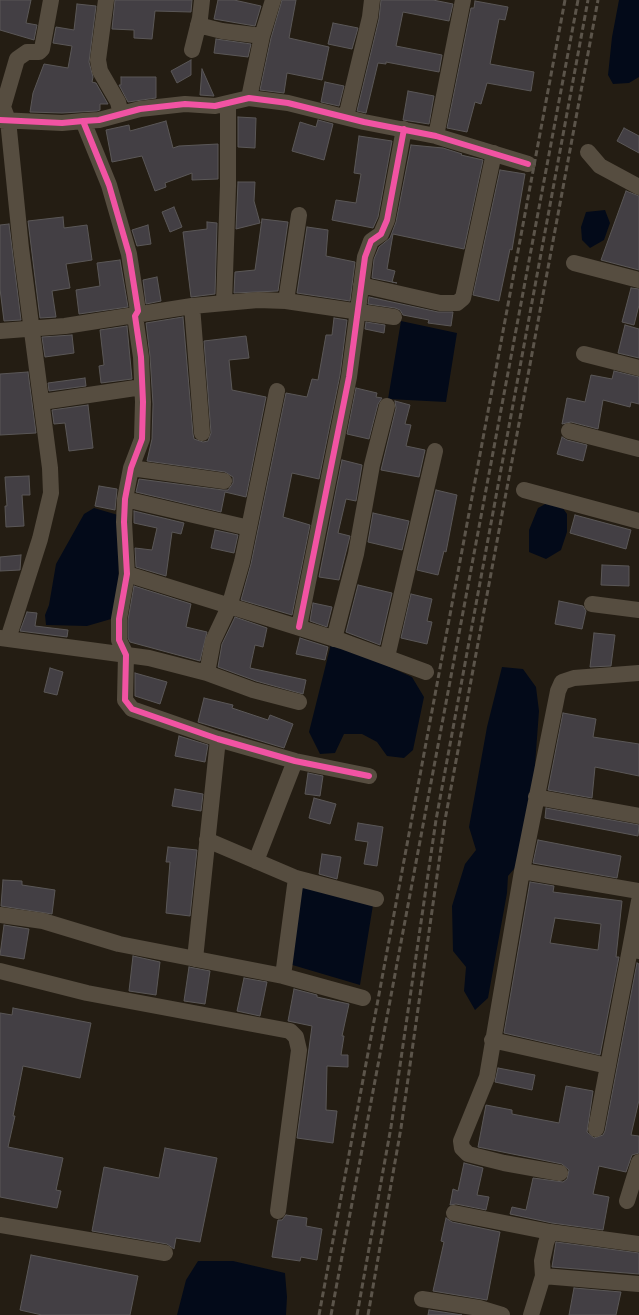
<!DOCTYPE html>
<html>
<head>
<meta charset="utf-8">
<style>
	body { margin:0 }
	canvas { display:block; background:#241d13 }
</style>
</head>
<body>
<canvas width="639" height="1315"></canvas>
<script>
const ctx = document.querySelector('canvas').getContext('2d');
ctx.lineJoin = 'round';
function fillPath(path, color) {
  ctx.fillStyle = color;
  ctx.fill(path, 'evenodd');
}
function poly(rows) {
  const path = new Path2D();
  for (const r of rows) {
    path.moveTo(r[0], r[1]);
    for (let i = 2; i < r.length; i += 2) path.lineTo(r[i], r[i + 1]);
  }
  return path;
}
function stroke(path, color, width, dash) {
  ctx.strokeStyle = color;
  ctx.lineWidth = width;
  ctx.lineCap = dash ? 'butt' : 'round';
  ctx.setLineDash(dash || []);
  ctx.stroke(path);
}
fillPath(poly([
	[619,0,639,0,639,77,629,83,613,84,608,75,612,37],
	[605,210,610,223,604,240,590,248,582,240,581,227,586,212],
	[401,321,457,333,446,402,388,399],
	[547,503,562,507,567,514,567,532,561,550,546,559,529,552,529,530,538,508],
	[94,508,118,515,119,553,118,617,87,626,46,625,45,615,49,605,56,564,84,514],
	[331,644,361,654,412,677,424,697,413,750,404,758,387,756,377,742,362,734,344,734,335,753,320,754,309,732],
	[502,667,523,669,536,687,539,711,533,792,520,862,508,876,507,893,488,998,475,1010,464,991,466,967,453,951,452,906,465,864,476,850,469,827,487,727],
	[302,887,373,905,360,985,289,964],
	[198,1261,233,1261,285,1273,287,1297,286,1315,177,1315,186,1280]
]), '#030a19');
const building = poly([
	[0,0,31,0,26,23,37,25,34,40,0,30,0,0],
	[115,0,192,0,191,12,155,11,152,39,134,38,134,30,112,29,115,0],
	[218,0,234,0,261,6,255,26,214,19,218,0],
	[282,0,296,0,289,38,329,47,322,80,287,73,284,93,260,90,271,38,282,0],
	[381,0,433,0,453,4,449,21,403,12,396,46,442,55,439,72,386,62,386,64,378,63,366,113,357,111,379,19,381,0],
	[475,1,508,7,505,20,499,19,490,64,534,72,531,91,487,83,481,104,475,102,467,132,447,128,471,8,474,8,475,1],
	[77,4,96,6,89,62,93,77,92,82,96,83,108,104,100,104,100,110,97,111,62,113,30,112,33,93,44,64,68,68,72,46,53,43,56,27,74,30,77,4],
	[333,23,358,28,352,49,328,44,333,23],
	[216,39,251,44,248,57,214,53,216,39],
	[191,60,191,75,177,83,171,71,191,60],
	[202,69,214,96,200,95,202,69],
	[121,77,156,77,156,98,128,102,119,85,121,85,121,77],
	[325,82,344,86,339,106,321,102,325,82],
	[408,91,434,96,429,124,403,120,408,91],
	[238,117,256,118,255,148,238,147,238,117],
	[318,120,333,124,324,160,292,151,300,122,316,127,318,120],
	[166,121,173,148,179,146,218,144,218,179,192,180,192,173,165,183,166,187,155,191,142,156,112,162,106,130,129,125,130,131,166,121],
	[624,128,639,136,639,153,617,141,624,128],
	[359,136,392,141,378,217,373,228,332,220,336,200,356,203,361,174,354,173,359,136],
	[411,145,443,148,462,154,461,155,483,160,464,249,393,234,387,269,395,271,392,282,397,283,372,278,374,259,379,247,390,238,396,222,411,145],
	[500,170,525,174,514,238,512,250,510,249,499,301,473,295,500,170],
	[238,182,255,182,254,201,260,223,236,229,238,182],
	[626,191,639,196,639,270,601,260,626,191],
	[174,207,182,227,170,232,162,212,174,207],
	[63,217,64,228,87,225,92,260,66,264,70,288,52,291,56,317,40,318,28,221,63,217],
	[262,219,288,222,278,291,234,293,235,272,255,270,262,219],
	[207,222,217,223,215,294,191,297,183,232,207,229,207,222],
	[9,224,21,320,4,321,0,289,0,225,9,224],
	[148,225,151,244,137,246,132,230,148,225],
	[307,227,328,230,326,256,355,262,350,301,297,293,307,227],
	[120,260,128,307,79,314,76,290,100,286,97,263,120,260],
	[157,277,161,301,146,304,143,280,157,277],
	[631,288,639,289,639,305,634,325,622,322,631,288],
	[369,297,438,312,453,312,451,326,428,323,429,320,403,315,400,310,395,308,368,304,369,297],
	[183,317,193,434,194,439,203,442,208,441,211,433,204,341,246,336,249,358,229,360,232,390,266,397,246,497,225,492,221,512,136,492,139,479,223,490,228,490,233,483,233,477,225,472,147,461,152,439,153,404,150,356,146,323,183,317],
	[334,318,347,320,340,375,319,479,292,473,283,517,310,525,292,615,241,600,251,564,286,393,307,397,312,379,318,380,326,335,332,335,334,318],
	[366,322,385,325,384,333,365,329,366,322],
	[625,325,639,329,639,358,618,353,625,325],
	[127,326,132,379,101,383,99,366,104,365,100,330,127,326],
	[72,335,74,353,45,357,42,337,72,335],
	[614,371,639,377,639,404,631,402,630,407,603,400,598,429,571,422,562,424,567,398,585,402,591,375,612,379,614,371],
	[28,372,36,433,0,435,0,374,28,372],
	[85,378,86,386,49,391,48,383,85,378],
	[356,388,377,393,376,397,382,398,378,404,369,439,347,434,356,388],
	[395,401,410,405,405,424,411,425,406,446,425,450,419,477,381,470,396,408,395,401],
	[88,405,93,448,69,451,65,423,54,424,52,410,88,405],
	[562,437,567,440,587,445,583,461,557,454,562,437],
	[342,460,362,465,356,501,346,499,338,533,350,536,339,580,319,577,342,460],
	[29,476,30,495,22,495,24,526,6,527,5,506,7,506,5,477,29,476],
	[99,486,117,489,115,510,95,506,99,486],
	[436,490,457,495,446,552,444,551,438,575,417,570,436,490],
	[134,511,184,523,181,534,172,532,166,576,136,567,135,548,152,550,157,528,134,523,134,511],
	[373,513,409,521,402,550,368,542,373,513],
	[575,515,631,530,626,549,570,533,575,515],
	[215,530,238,535,234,553,211,548,215,530],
	[21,555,20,570,0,571,0,557,21,555],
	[602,565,629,566,629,586,601,585,602,565],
	[358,585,392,593,380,645,346,632,358,585],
	[134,586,191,604,186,627,207,632,200,661,130,642,128,638,128,620,134,586],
	[411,594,432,599,427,621,432,622,427,644,401,638,411,594],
	[559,601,583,606,586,611,582,629,555,624,559,601],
	[313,603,332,607,327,627,310,621,313,603],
	[27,612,37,613,35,626,68,630,67,637,20,631,27,612],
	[235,617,267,628,263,647,255,645,250,668,306,680,303,694,256,681,218,667,222,644,235,617],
	[594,633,615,635,611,666,590,667,594,633],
	[300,638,328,647,325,660,296,654,300,638],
	[50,668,63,672,57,695,44,692,50,668],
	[135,673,167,682,160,704,135,696,135,673],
	[204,698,233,705,232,708,268,720,270,715,293,724,284,748,198,722,204,698],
	[563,713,596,719,593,737,639,744,639,776,595,767,592,798,548,790,563,713],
	[179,736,208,745,205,762,175,756,179,736],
	[308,773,323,776,320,796,305,794,308,773],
	[175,789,203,794,201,811,172,806,175,789],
	[314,798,336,804,330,824,309,818,314,798],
	[546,808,639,825,638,836,545,818,546,808],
	[358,823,383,827,377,866,364,864,368,842,355,840,358,823],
	[538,840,621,856,617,878,533,863,538,840],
	[168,847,197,850,190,916,166,913,170,862,166,862,168,847],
	[322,854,341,857,337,879,319,874,322,854],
	[3,880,22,881,22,885,55,890,52,914,1,906,3,880],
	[530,882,554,886,553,892,622,901,616,957,619,957,600,1055,504,1033,530,882],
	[555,918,601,924,598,950,550,943,555,918],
	[4,925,29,929,24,959,0,955,4,925],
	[133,956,160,962,156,995,129,991,133,956],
	[637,963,639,964,639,1100,631,1135,639,1136,639,1153,632,1155,626,1172,599,1166,593,1194,609,1197,603,1230,552,1223,510,1214,512,1207,526,1210,533,1178,563,1182,567,1179,569,1170,562,1164,478,1147,486,1105,512,1110,512,1114,559,1123,566,1086,593,1091,587,1132,594,1138,603,1135,605,1131,637,963],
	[189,967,210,971,205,1004,184,1001,189,967],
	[244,978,267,982,260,1016,237,1011,244,978],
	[294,989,317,995,317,997,349,1004,342,1036,344,1036,341,1055,348,1055,348,1067,327,1066,326,1110,337,1111,333,1143,297,1138,312,1026,288,1021,294,989],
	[13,1008,91,1023,80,1078,23,1066,13,1116,15,1116,8,1147,63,1158,56,1190,61,1191,57,1208,0,1197,0,1013,12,1015,13,1008],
	[498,1068,535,1075,532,1090,495,1082,498,1068],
	[165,1148,217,1158,200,1242,176,1238,174,1249,167,1244,92,1231,104,1167,159,1178,165,1148],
	[464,1163,483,1168,477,1195,489,1197,486,1210,456,1204,450,1205,453,1189,458,1191,464,1163],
	[286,1215,307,1218,306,1226,322,1229,317,1260,301,1257,300,1261,272,1257,278,1220,282,1220,286,1215],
	[446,1218,452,1222,500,1232,487,1300,433,1291,444,1242,441,1241,446,1218],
	[556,1242,639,1253,639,1274,552,1267,556,1242],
	[31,1255,138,1276,130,1315,42,1315,20,1310,31,1255],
	[574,1288,621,1292,616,1315,569,1315,574,1288],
	[429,1310,462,1315,428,1315,429,1310]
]);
fillPath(building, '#433f44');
stroke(building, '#5a5757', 1);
stroke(poly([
	[106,0,98,60,100,71,118,102,121,114],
	[198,25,222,31,262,36],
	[192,50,200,18,202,0],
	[249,98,262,36,273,0],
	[346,117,370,17,372,0],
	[0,120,62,123,83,121,99,120,140,109,185,104,215,106,249,98,288,103,364,122,436,136,528,164],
	[83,121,109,185,129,254,138,311,135,316,141,357,143,402,142,439,131,468,125,499,124,522,127,574,119,619,119,640,126,655,125,700,132,709,218,739,295,761,369,776],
	[436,136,463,0],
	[588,152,600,166,639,187],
	[574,263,639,280],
	[361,285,440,303,457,303,463,298,494,153],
	[286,301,299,215],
	[224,303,228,186,228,103],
	[192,306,202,433],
	[0,331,65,326,192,306,258,300,286,301,394,317],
	[584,354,639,368],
	[42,402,142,387],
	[569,431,639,449],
	[131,468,224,481],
	[524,490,639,521],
	[125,499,249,528],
	[127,574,342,641,426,672],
	[592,604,639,610],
	[299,627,349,377,365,257,371,241,381,234,387,220,404,129],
	[0,638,149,658,207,673,253,690,299,702],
	[8,639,40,539,51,493,50,468,21,248,8,120,3,107,17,59,27,52,39,52,42,49,51,0],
	[334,639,356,554,372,465,387,406],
	[387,657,435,451],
	[207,673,213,641,229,607,242,562,277,391],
	[536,797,639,816],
	[207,840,296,878,376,899],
	[256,861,295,761],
	[522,871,558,691,562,682,574,678,639,673],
	[639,901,630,949,639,951],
	[0,915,43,921,119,944,283,976,363,998],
	[195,959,218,739],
	[0,971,87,993,290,1031,296,1037,299,1050,278,1211],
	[283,976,296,878],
	[492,1040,608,1066],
	[596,1129,630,949],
	[560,1173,504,1163,468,1154,462,1148,461,1141,487,1077,522,871,639,891],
	[627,1201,639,1162],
	[454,1213,550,1232,639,1244],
	[0,1225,165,1253],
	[543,1276,639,1284],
	[422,1299,479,1308,502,1315],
	[531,1315,543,1276,542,1261,546,1243,550,1232]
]), '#564d40', 16);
stroke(poly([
	[319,1315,565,0],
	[331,1315,578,0],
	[357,1315,391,1127,436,820,588,0],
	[368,1315,401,1128,445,820,598,0]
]), '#5b544a', 3, [6, 3]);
stroke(poly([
	[0,120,62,123,83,121,99,120,140,109,185,104,215,106,249,98,288,103,364,122,436,136,528,164],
	[83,121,109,185,129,254,138,311,135,316,141,357,143,402,142,439,131,468,125,499,124,522,127,574,119,619,119,640,126,655,125,700,132,709,218,739,295,761,369,776],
	[299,627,349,377,365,257,371,241,381,234,387,220,404,129]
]), '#f153a3', 6);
</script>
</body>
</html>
